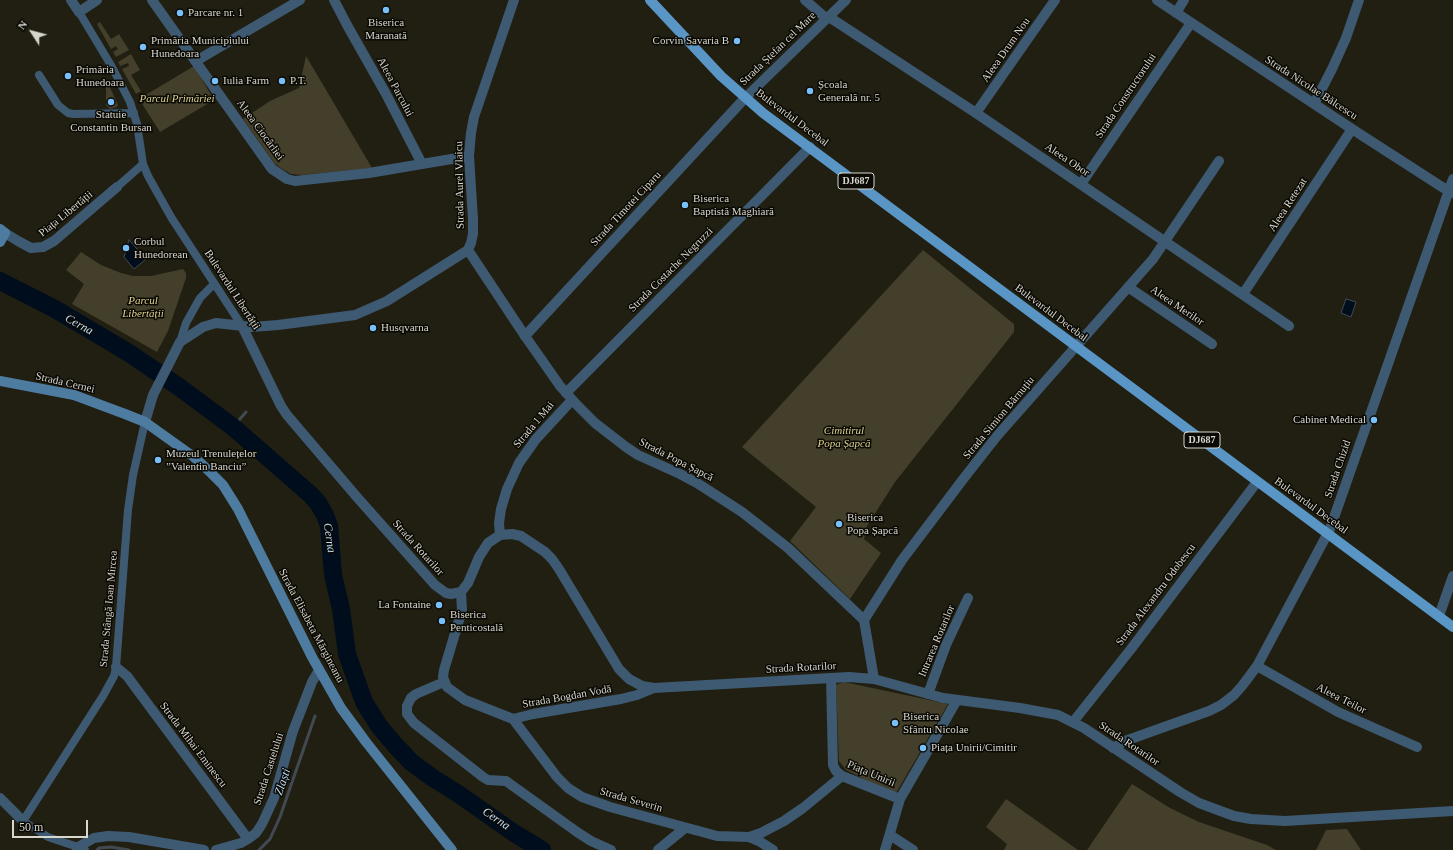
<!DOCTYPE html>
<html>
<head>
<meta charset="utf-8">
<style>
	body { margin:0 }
	#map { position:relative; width:1453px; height:850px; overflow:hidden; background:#211f11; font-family:"Times New Roman",serif }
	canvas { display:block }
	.north { position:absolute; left:12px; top:12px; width:40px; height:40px; -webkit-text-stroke:3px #0a0904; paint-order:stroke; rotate:306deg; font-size:11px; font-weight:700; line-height:16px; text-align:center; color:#d8d7ce }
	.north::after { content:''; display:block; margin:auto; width:14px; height:18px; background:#d8d7ce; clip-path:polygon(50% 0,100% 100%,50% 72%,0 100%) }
	.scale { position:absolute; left:12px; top:820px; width:76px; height:18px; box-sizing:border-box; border:2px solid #d8d7ce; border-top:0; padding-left:5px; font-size:12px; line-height:14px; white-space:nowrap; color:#d8d7ce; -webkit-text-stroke:3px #0a0904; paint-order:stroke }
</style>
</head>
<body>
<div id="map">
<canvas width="1453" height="850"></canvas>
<div class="north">N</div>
<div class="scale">50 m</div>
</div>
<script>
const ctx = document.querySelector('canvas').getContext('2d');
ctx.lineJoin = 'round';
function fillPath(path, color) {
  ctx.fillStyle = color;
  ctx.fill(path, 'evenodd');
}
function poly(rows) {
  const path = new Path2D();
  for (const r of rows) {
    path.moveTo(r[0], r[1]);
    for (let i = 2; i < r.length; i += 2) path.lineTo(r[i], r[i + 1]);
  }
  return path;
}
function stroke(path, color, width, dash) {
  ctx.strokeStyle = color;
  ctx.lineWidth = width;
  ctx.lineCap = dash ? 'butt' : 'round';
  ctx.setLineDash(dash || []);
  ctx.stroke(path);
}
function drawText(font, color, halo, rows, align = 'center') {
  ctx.font = font + ' "Times New Roman",serif';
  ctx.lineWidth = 3;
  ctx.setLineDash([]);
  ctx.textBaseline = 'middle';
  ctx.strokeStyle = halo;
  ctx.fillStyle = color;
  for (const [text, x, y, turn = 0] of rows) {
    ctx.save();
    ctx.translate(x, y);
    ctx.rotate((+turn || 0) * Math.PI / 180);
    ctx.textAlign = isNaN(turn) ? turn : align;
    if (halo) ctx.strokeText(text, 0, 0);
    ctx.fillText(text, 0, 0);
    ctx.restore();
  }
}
fillPath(poly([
	[100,22,111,39,119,34,129,50,116,57,113,52,118,49,116,46,111,49,97,24],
	[131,54,140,70,131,75,141,91,136,94,122,69,129,66,128,63,120,66,118,62],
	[306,56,372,168,302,175,291,174,282,169,275,164,243,119,270,101,299,88],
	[194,66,214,100,160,132,139,99],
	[108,83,118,105,117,107,110,109,106,105,106,85],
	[923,250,1014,324,1014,332,895,482,867,526,864,539,881,553,850,599,790,541,816,507,742,447],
	[81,252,101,265,121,273,133,276,151,276,183,269,186,273,186,278,168,331,157,352,72,304,84,284,66,270],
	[844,682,948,704,895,795,846,770,839,761,836,685],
	[1132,784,1170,808,1199,822,1267,845,1276,850,1087,850],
	[1006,799,1078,850,1004,850,1007,844,986,827],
	[1347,829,1361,850,1316,850,1326,830]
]), '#433f2a');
const water = poly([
	[129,240,146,259,134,269,124,257,129,240],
	[1346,299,1356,302,1351,317,1341,313,1346,299]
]);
fillPath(water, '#000d1d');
stroke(water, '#414a52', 1);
stroke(poly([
	[233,427,246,412],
	[97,850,99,848,111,847,129,850],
	[259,850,270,839,280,817,315,716]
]), '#414a52', 3);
stroke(poly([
	[0,281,55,309,129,353,179,387,233,427,311,495,318,503,325,515,329,526,333,575,341,609,347,654,364,702,379,726,396,746,411,762,433,778,460,795,514,833,542,850]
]), '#000d1d', 18);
stroke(poly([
	[79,12,112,67,130,102,137,124,143,164,148,176,171,217,242,326],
	[39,75,58,105,68,113,73,114,134,113],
	[117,187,143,164],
	[180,342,186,323,200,298,214,284],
	[76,850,78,847,48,837,23,821,103,696,114,676,116,667,128,510,133,475,145,422]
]), '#3e5a72', 8);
stroke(poly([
	[152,0,272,169,287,179,295,181,369,173,469,156],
	[334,0,347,25,386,94,422,164],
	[805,0,827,19],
	[1157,0,1352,129,1442,187,1453,193],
	[1176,13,1184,0],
	[829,17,976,113,1289,326],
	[196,61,300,0],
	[1314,104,1332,69,1346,38,1359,0],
	[976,113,1055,0],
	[1081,184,1191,23],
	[5,233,18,241,31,248,43,247,54,241,117,187],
	[1128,287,1212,344],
	[1243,294,1352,129],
	[525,336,745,98,846,0],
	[566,393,810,147],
	[500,535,499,523,501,509,507,489,519,463,536,439,572,400],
	[461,592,462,610,444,670,443,677,447,687,465,700,513,719,533,714,621,699,637,695,654,688],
	[1439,616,1453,576],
	[864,620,902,560,964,478,997,436,1153,259,1219,161],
	[1257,666,1338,712,1417,747],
	[116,667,127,676,248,839],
	[831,678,833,765,836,771,842,776,900,799],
	[444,682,416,694,411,698,407,706,407,714,414,723,483,777,488,780,506,781,577,832,591,841,611,850],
	[928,694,946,645,968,598],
	[513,719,557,777,568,788,582,797,610,807,717,836,749,837,759,841,773,850],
	[1073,722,1131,649,1257,482],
	[1113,748,1125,741,1209,711,1221,705,1234,695,1242,686,1257,666,1330,529,1453,179],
	[0,798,23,821],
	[890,835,913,850],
	[749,837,761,833,784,821,803,808,842,776],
	[84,850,78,847,94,838,108,836,129,837,204,850],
	[216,850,241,843,248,839,256,833,262,824,274,798,293,731,302,708,312,682,319,670],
	[658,850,685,828],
	[885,850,900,799,957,700]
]), '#3e5a72', 10);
stroke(poly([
	[71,0,79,12,97,0],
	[468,250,525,336,560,386,577,405,595,423,626,447,638,455,680,474,697,483,742,512,788,548,864,620,874,679],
	[242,326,281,406,287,415,356,496,435,585,446,593,451,594,461,592,468,583,479,557,488,543,500,535,512,534,521,536,545,552,552,559,559,569,619,669,629,679,642,686,654,688,849,677,874,679,943,698,1020,708,1058,715,1084,728,1180,792,1199,803,1234,816,1251,819,1285,821,1453,811],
	[145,422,153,395,180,342,203,327,216,323,252,327,278,325,355,315,387,301,468,250,471,243,473,234,473,219,469,156,471,133,474,117,514,0]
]), '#3e5a72', 10);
stroke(poly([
	[0,229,5,233,0,242],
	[0,381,74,395,125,414,145,422,194,457,208,470,223,485,238,509,312,657,341,708,366,742,452,850]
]), '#4e7ca1', 10);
stroke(poly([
	[650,0,721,76,763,113,1453,627]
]), '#5996c6', 10);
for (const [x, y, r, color] of [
	[386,10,4,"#79bff8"],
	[180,13,4,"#79bff8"],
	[737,41,4,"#79bff8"],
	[143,47,4,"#79bff8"],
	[68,76,4,"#79bff8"],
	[215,81,4,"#79bff8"],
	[282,81,4,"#79bff8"],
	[810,91,4,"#79bff8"],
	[111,102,4,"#79bff8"],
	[685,205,4,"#79bff8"],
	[126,248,4,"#79bff8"],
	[373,328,4,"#79bff8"],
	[1374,420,4,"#79bff8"],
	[158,460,4,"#79bff8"],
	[839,524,4,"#79bff8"],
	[439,605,4,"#79bff8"],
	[442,621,4,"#79bff8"],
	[895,723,4,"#79bff8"],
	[923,748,4,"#79bff8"]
]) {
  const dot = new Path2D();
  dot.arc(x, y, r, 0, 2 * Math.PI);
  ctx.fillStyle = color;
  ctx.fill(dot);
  stroke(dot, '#0a0904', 1.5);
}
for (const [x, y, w] of [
	[856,181,36],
	[1202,440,36]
]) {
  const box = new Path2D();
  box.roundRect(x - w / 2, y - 8, w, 16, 3);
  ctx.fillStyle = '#0a0904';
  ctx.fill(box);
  stroke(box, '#d8d7ce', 1);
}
drawText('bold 10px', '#d8d7ce', null, [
	["DJ687",856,181],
	["DJ687",1202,440]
]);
drawText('11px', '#d8d7ce', '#0a0904', [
	["Parcare nr. 1",188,13],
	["Biserica",386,23,"center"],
	["Maranată",386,36,"center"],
	["Primăria Municipiului",151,41],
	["Hunedoara",151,54],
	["Corvin Savaria B",729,41,"right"],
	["Primăria",76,70],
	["Hunedoara",76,83],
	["Iulia Farm",223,81],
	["P.T.",290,81],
	["Școala",818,85],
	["Generală nr. 5",818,98],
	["Statuie",111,115,"center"],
	["Constantin Bursan",111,128,"center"],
	["Biserica",693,199],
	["Baptistă Maghiară",693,212],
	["Corbul",134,242],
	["Hunedorean",134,255],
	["Husqvarna",381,328],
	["Cabinet Medical",1366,420,"right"],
	["Muzeul Trenulețelor",166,454],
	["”Valentin Banciu”",166,467],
	["Biserica",847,518],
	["Popa Șapcă",847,531],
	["La Fontaine",431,605,"right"],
	["Biserica",450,615],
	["Penticostală",450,628],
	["Biserica",903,717],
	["Sfântu Nicolae",903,730],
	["Piața Unirii/Cimitir",931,748]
], 'left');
drawText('11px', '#d8d7ce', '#0a0904', [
	["Strada Ștefan cel Mare",778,49,-44],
	["Aleea Drum Nou",1006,50,-55],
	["Aleea Parcului",395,87,62],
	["Strada Nicolae Bălcescu",1311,88,33],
	["Strada Constructorului",1126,96,-56],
	["Bulevardul Decebal",792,118,37],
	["Aleea Ciocârliei",260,130,54],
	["Aleea Obor",1067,160,34],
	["Strada Aurel Vlaicu",460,185,-91],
	["Aleea Retezat",1288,205,-57],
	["Strada Timotei Ciparu",626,209,-47],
	["Piața Libertății",66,214,-39],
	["Strada Costache Negruzzi",671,270,-45],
	["Bulevardul Libertății",232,290,57],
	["Aleea Merilor",1177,306,34],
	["Bulevardul Decebal",1051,313,37],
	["Strada Cernei",65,383,13],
	["Strada Simion Bărnuțiu",999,418,-50],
	["Strada 1 Mai",534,425,-50],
	["Strada Popa Șapcă",676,460,27],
	["Strada Chizid",1338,469,-71],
	["Bulevardul Decebal",1311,506,36],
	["Strada Rotarilor",418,548,48],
	["Strada Alexandru Odobescu",1156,595,-53],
	["Strada Stângă Ioan Mircea",109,609,-85],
	["Strada Elisabeta Mărgineanu",311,626,62],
	["Intrarea Rotarilor",937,641,-67],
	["Strada Rotarilor",801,668,-3],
	["Strada Bogdan Vodă",567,697,-10],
	["Aleea Teilor",1341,699,27],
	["Strada Rotarilor",1129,744,34],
	["Strada Mihai Eminescu",193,745,53],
	["Strada Castelului",269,769,-72],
	["Piața Unirii",871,774,23],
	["Strada Severin",631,800,16]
]);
drawText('italic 11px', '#dfd292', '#0a0904', [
	["Parcul Primăriei",177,99],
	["Parcul",143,301],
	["Libertății",143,314],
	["Cimitirul",844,431],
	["Popa Șapcă",844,444]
]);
drawText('italic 12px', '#bedef9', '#0a0904', [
	["Cerna",79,325,29],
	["Cerna",329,538,82],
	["Zlaști",283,782,-71],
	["Cerna",496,819,34]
]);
</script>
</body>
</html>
